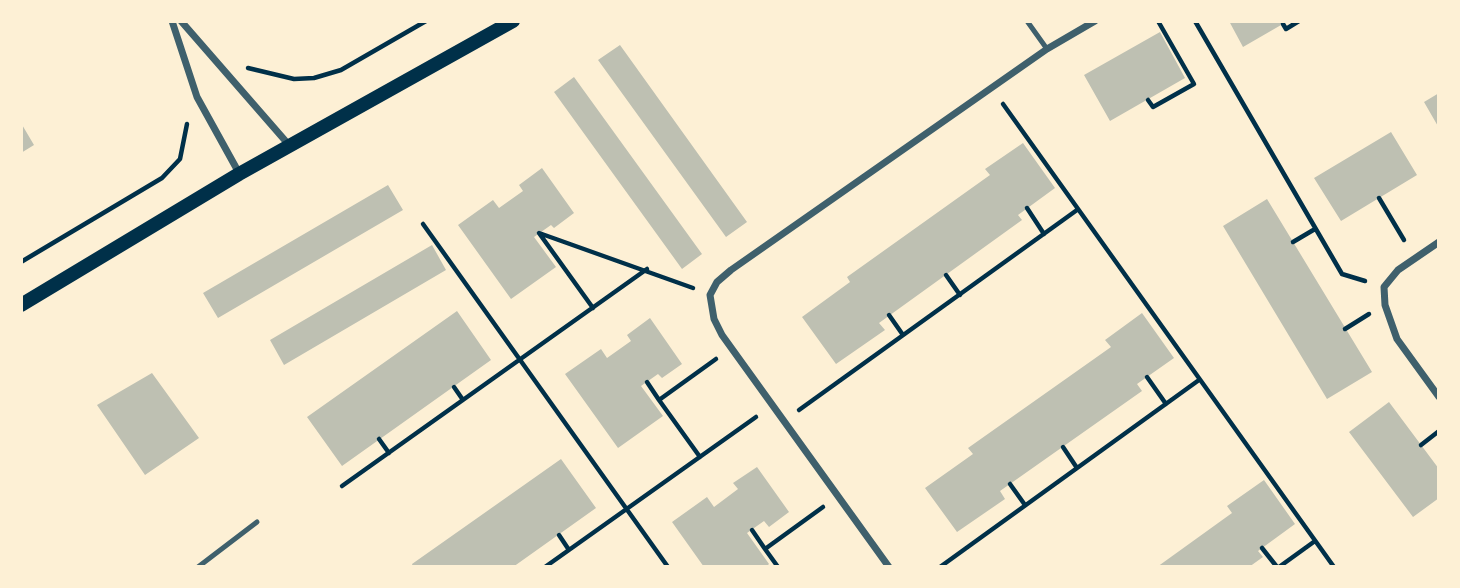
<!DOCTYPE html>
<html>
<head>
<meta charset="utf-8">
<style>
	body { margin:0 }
	#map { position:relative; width:1460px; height:588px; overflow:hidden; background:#fdf0d5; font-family:Montserrat,sans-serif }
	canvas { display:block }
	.frame { position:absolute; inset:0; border:23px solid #fdf0d5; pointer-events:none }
</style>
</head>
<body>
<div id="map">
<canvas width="1460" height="588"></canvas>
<div class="frame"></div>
</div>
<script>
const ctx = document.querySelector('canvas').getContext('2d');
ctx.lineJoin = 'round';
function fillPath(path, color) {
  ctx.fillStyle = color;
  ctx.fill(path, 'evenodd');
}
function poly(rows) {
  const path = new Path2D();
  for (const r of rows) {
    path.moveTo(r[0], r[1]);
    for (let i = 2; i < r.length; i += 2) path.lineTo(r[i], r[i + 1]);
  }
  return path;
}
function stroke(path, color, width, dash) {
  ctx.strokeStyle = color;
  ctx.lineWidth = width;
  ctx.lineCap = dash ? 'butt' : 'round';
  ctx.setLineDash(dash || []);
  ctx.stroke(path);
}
fillPath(poly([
	[1229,21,1288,21,1243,47],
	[1160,32,1185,78,1110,121,1084,75],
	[620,45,747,222,726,237,598,60],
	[574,77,702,254,682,269,554,92],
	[1439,93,1439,128,1424,102],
	[21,123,34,145,21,153],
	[1391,132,1417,175,1341,221,1314,178],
	[1023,143,1055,188,1018,215,1022,220,879,323,885,330,836,364,802,317,850,282,847,277,990,175,985,169],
	[542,168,574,213,554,228,551,225,534,237,556,267,511,299,458,225,493,200,499,208,523,191,519,185],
	[388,185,403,210,218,318,203,293],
	[1267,199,1372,372,1327,399,1223,226],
	[432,245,446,270,284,365,270,340],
	[457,311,491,360,342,466,307,417],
	[1142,313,1174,358,1137,384,1142,391,1000,491,1005,499,957,532,925,488,973,454,968,448,1111,347,1105,340],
	[650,318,682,364,662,378,658,374,641,386,663,416,618,448,565,374,601,349,607,358,631,341,627,335],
	[152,373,199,438,145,475,97,405],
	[1389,402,1439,469,1439,498,1413,517,1349,432],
	[561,459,596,508,513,567,413,567,412,564],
	[757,467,789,512,769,527,764,521,747,533,769,564,766,567,704,567,672,522,707,497,714,507,738,489,733,483],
	[1264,480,1295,524,1258,551,1263,557,1249,567,1157,567,1232,513,1227,506]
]), '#bec0b2');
stroke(poly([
	[1195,21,1342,274,1365,281],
	[1283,24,1286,29,1299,21],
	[248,68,294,79,314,78,341,70,426,21],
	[1148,100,1153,107,1194,84,1158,21],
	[1003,104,1334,567],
	[1379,198,1404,240],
	[1027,208,1044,234],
	[423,224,668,567],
	[1293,242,1315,229],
	[21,262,162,178,180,159,187,124],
	[946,275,960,295],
	[593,308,539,233,693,288],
	[889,315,903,335],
	[1345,329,1369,314],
	[1147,377,1166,404],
	[647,382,659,400,716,359],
	[454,387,463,400],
	[659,400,700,457],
	[799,410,1077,210],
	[379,439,389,453],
	[1421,445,1439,431],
	[1063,447,1077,468],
	[1010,484,1025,505],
	[342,486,647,269],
	[752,530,765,549,823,507],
	[559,535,569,550],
	[1262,548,1277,567],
	[765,549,778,567],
	[545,567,756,417],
	[940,567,1199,380],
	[1279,567,1315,541]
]), '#003049', 4.5);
stroke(poly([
	[1027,21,1047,49],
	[198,567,257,522]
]), '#3f606c', 5);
stroke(poly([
	[172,21,197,97,239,173],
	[181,21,289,145],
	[1439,242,1398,270,1384,287,1385,305,1397,339,1439,397],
	[889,567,722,335,714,319,710,295,717,282,731,270,1047,49,1095,21]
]), '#3f606c', 7);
stroke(poly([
	[21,305,239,174,513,21]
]), '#003049', 14);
</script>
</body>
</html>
